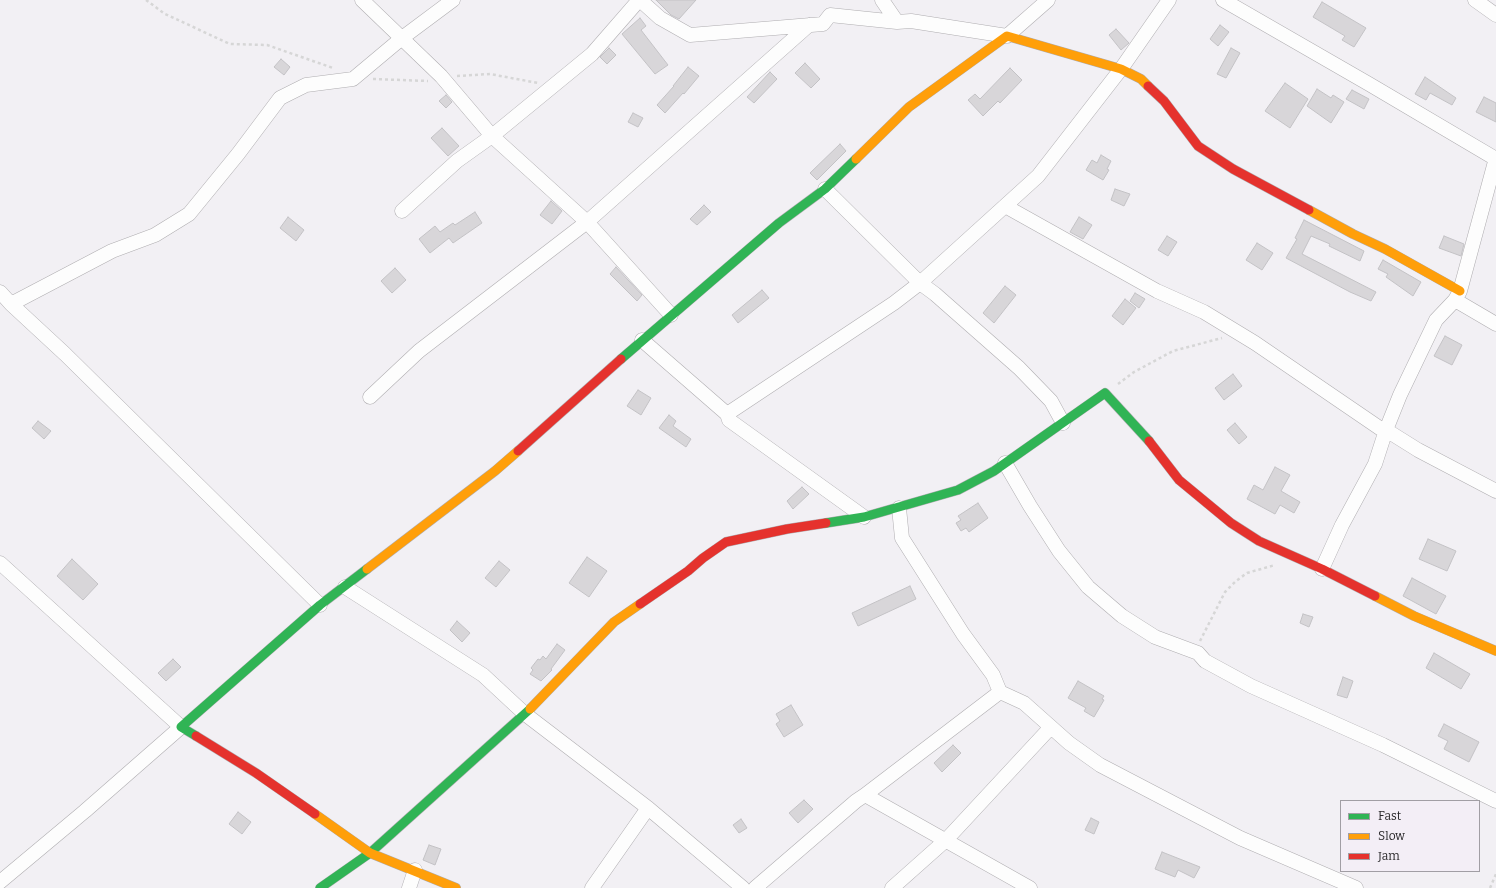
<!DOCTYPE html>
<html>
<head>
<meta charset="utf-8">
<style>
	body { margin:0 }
	#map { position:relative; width:1496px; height:888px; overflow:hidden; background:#f2f0f4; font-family:Bitter,serif }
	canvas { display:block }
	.legend { position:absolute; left:1340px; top:800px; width:140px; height:72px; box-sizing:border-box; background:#f3eef6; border:1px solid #a19ea4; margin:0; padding:5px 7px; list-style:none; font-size:12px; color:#272628 }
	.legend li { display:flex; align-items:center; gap:8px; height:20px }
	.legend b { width:20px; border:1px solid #a19ea4 }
</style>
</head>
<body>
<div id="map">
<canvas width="1496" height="888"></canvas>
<ul class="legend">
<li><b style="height:5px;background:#30b455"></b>Fast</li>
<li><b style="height:5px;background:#ff9f0a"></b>Slow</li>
<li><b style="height:5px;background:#e5322d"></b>Jam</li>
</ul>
</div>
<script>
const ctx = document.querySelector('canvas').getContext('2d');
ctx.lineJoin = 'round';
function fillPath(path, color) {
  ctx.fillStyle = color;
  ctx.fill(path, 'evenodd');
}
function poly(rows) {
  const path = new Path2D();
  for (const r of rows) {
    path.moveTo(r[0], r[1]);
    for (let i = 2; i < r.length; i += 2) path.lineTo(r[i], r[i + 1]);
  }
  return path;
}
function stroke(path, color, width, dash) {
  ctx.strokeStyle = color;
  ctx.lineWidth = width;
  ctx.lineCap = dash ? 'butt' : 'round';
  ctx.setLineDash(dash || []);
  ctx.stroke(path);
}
const building = poly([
	[656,0,696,0,679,19,671,15,656,0],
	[1322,2,1366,28,1354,47,1342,40,1345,36,1313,17,1322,2],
	[640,18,646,26,641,30,668,65,655,74,622,34,640,18],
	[1220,25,1229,32,1218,46,1210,39,1220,25],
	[1116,29,1129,43,1121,50,1109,35,1116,29],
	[609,48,616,55,607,64,600,57,609,48],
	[1231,48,1240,53,1226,78,1217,74,1231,48],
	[281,59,290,67,284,75,274,67,281,59],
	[805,63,820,79,811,88,795,73,805,63],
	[688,67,699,76,684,94,683,93,665,113,657,105,674,86,673,86,688,67],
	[1010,68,1022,80,1000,103,998,101,983,116,968,100,975,94,980,99,1010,68],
	[770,72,777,79,754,103,747,97,770,72],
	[1425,77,1456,98,1452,105,1430,93,1426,100,1415,94,1425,77],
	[1285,83,1308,99,1290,128,1265,111,1285,83],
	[1317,89,1331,98,1333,95,1344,102,1331,123,1307,106,1317,89],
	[1352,90,1369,99,1364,109,1346,99,1352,90],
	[446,95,452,102,446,108,439,101,446,95],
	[1484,97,1496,103,1496,122,1476,112,1484,97],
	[633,113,643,118,638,127,628,122,633,113],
	[442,128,459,146,448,156,431,138,442,128],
	[840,144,846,151,817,180,810,173,840,144],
	[1101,155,1111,161,1107,169,1109,170,1103,180,1086,170,1092,160,1097,163,1101,155],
	[1115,189,1130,194,1124,206,1111,200,1115,189],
	[551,201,562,211,552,224,540,215,551,201],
	[704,205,711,212,697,225,690,219,704,205],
	[475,212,482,223,453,243,449,238,430,253,419,239,435,226,440,232,453,223,455,225,475,212],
	[288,217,304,230,296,241,280,228,288,217],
	[1079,217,1092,225,1083,239,1070,232,1079,217],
	[1304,220,1364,251,1360,261,1329,246,1330,244,1311,236,1302,254,1376,292,1371,301,1350,292,1286,258,1297,239,1295,238,1304,220],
	[1167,236,1177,242,1168,256,1158,250,1167,236],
	[1444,236,1464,244,1461,256,1439,248,1444,236],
	[1257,243,1273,253,1262,270,1246,260,1257,243],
	[1383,260,1421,282,1413,296,1386,277,1388,274,1378,269,1383,260],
	[616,267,642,295,637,301,610,274,616,267],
	[395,268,406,280,392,293,381,281,395,268],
	[1005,286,1016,295,994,323,983,313,1005,286],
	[762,290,769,298,738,323,732,315,762,290],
	[1135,293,1145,299,1139,308,1130,301,1135,293],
	[1125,299,1136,308,1123,325,1112,316,1125,299],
	[1445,336,1462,345,1452,365,1434,356,1445,336],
	[1233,374,1242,386,1224,400,1215,388,1233,374],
	[638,390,651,398,641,415,627,406,638,390],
	[669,415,676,421,673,426,691,439,686,447,659,428,669,415],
	[38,421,51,431,44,439,32,428,38,421],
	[1235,423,1247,437,1239,444,1227,430,1235,423],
	[1275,467,1290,475,1281,491,1300,502,1294,513,1280,505,1275,514,1247,499,1254,485,1263,490,1275,467],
	[802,487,809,494,793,509,787,501,802,487],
	[978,503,988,518,969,532,966,528,961,531,956,523,961,520,958,516,978,503],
	[1428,539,1456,551,1447,571,1419,559,1428,539],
	[587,557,607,571,589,597,569,583,587,557],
	[72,559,98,584,83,600,57,576,72,559],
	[499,561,510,570,496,587,485,578,499,561],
	[1412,578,1446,596,1436,614,1403,596,1412,578],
	[910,586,916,599,858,626,852,613,910,586],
	[1303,614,1313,617,1309,627,1300,623,1303,614],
	[457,621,470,633,462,642,450,630,457,621],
	[557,644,565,650,551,669,552,670,541,681,530,674,533,670,531,668,538,659,540,660,543,656,546,659,557,644],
	[1434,653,1470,674,1461,689,1426,668,1434,653],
	[173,659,181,667,166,681,158,673,173,659],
	[1343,677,1353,681,1347,698,1337,695,1343,677],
	[1078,681,1104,696,1102,699,1104,700,1094,717,1084,711,1086,708,1068,698,1078,681],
	[791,705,803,725,784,737,776,724,780,721,776,714,791,705],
	[1444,724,1479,742,1469,762,1444,749,1448,741,1438,736,1444,724],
	[953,745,961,753,942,772,934,763,953,745],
	[804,800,813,809,798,823,789,813,804,800],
	[238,812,251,822,242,834,229,824,238,812],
	[1091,818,1099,822,1094,834,1085,830,1091,818],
	[741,819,747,828,739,833,733,825,741,819],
	[429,845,441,849,435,865,423,860,429,845],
	[1162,852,1200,867,1194,878,1178,870,1175,877,1155,869,1162,852]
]);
fillPath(building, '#d8d6d9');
stroke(building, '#c3c2c5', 1);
const street = poly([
	[362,0,441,76,492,136,587,222,671,315],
	[640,0,660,18,690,35,823,24,830,15,897,22,911,21,1007,36,1048,0],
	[882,0,897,22],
	[1223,0,1369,84,1496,159],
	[1475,0,1496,15],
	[1496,158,1460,291,1455,300,1496,324],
	[825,189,920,283,935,294,1019,368,1051,401,1063,423],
	[1005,206,1157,291,1204,312,1255,343,1381,429,1386,430,1418,450,1496,491],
	[402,211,457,161,492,136,592,54,639,0],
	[0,292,11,304,65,354,320,605],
	[11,304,112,251,155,235,189,214,238,154,280,98,306,85,353,79,402,38,453,0],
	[642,340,727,414],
	[370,397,419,351,587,222,809,25],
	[1005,463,1030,506,1059,551,1088,587,1122,616,1155,637,1198,653,1205,661,1251,686,1383,745,1496,801],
	[899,508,902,538,963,634,993,675,1000,692],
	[864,517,729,420,727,414,894,303,920,283,1038,176,1121,69,1169,0],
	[0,563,181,727,85,811,0,882],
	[1322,569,1342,525,1375,464,1386,430,1400,395,1436,320,1455,300],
	[345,587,483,675,525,714,648,808,743,888],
	[865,795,1000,692,1024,703,1069,743,1100,765,1240,838,1356,888],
	[409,888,415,870],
	[592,888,648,808],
	[755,888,856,801,865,795,1030,888],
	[892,888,946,840,1051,727]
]);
const fast = poly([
	[621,359,779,223,825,189,856,159],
	[826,523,864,517,958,490,994,471,1105,393,1149,441],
	[196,736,181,727,320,605,367,569],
	[320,888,370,853,530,709]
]);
const slow = poly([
	[856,159,909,107,1007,36,1121,69,1141,79,1148,86],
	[1309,210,1353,234,1385,249,1460,291],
	[367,569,495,471,518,451],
	[1375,596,1414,616,1496,651],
	[530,709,614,622,640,604],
	[315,814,370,853,456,888]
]);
const jam = poly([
	[1148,86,1164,101,1198,146,1233,169,1309,210],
	[1149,441,1179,480,1231,523,1259,541,1322,569,1375,596],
	[518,451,621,359],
	[640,604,688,571,703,558,726,542,787,529,826,523],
	[196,736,256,773,315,814]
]);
stroke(street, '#afadb0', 15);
stroke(fast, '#afadb0', 10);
stroke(slow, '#afadb0', 10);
stroke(jam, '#afadb0', 10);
stroke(poly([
	[146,0,165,14,230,44,267,45,333,68],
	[457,76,490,74,538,83],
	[373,79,428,81],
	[1118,384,1134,372,1173,351,1222,338],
	[1200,641,1225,592,1236,581,1247,573,1275,565],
	[1490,888,1496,874]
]), '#d6d6d6', 2.5, [3, 3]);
stroke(street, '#fdfdfd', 14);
stroke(fast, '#30b455', 9);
stroke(slow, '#ff9f0a', 9);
stroke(jam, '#e5322d', 9);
</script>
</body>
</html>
